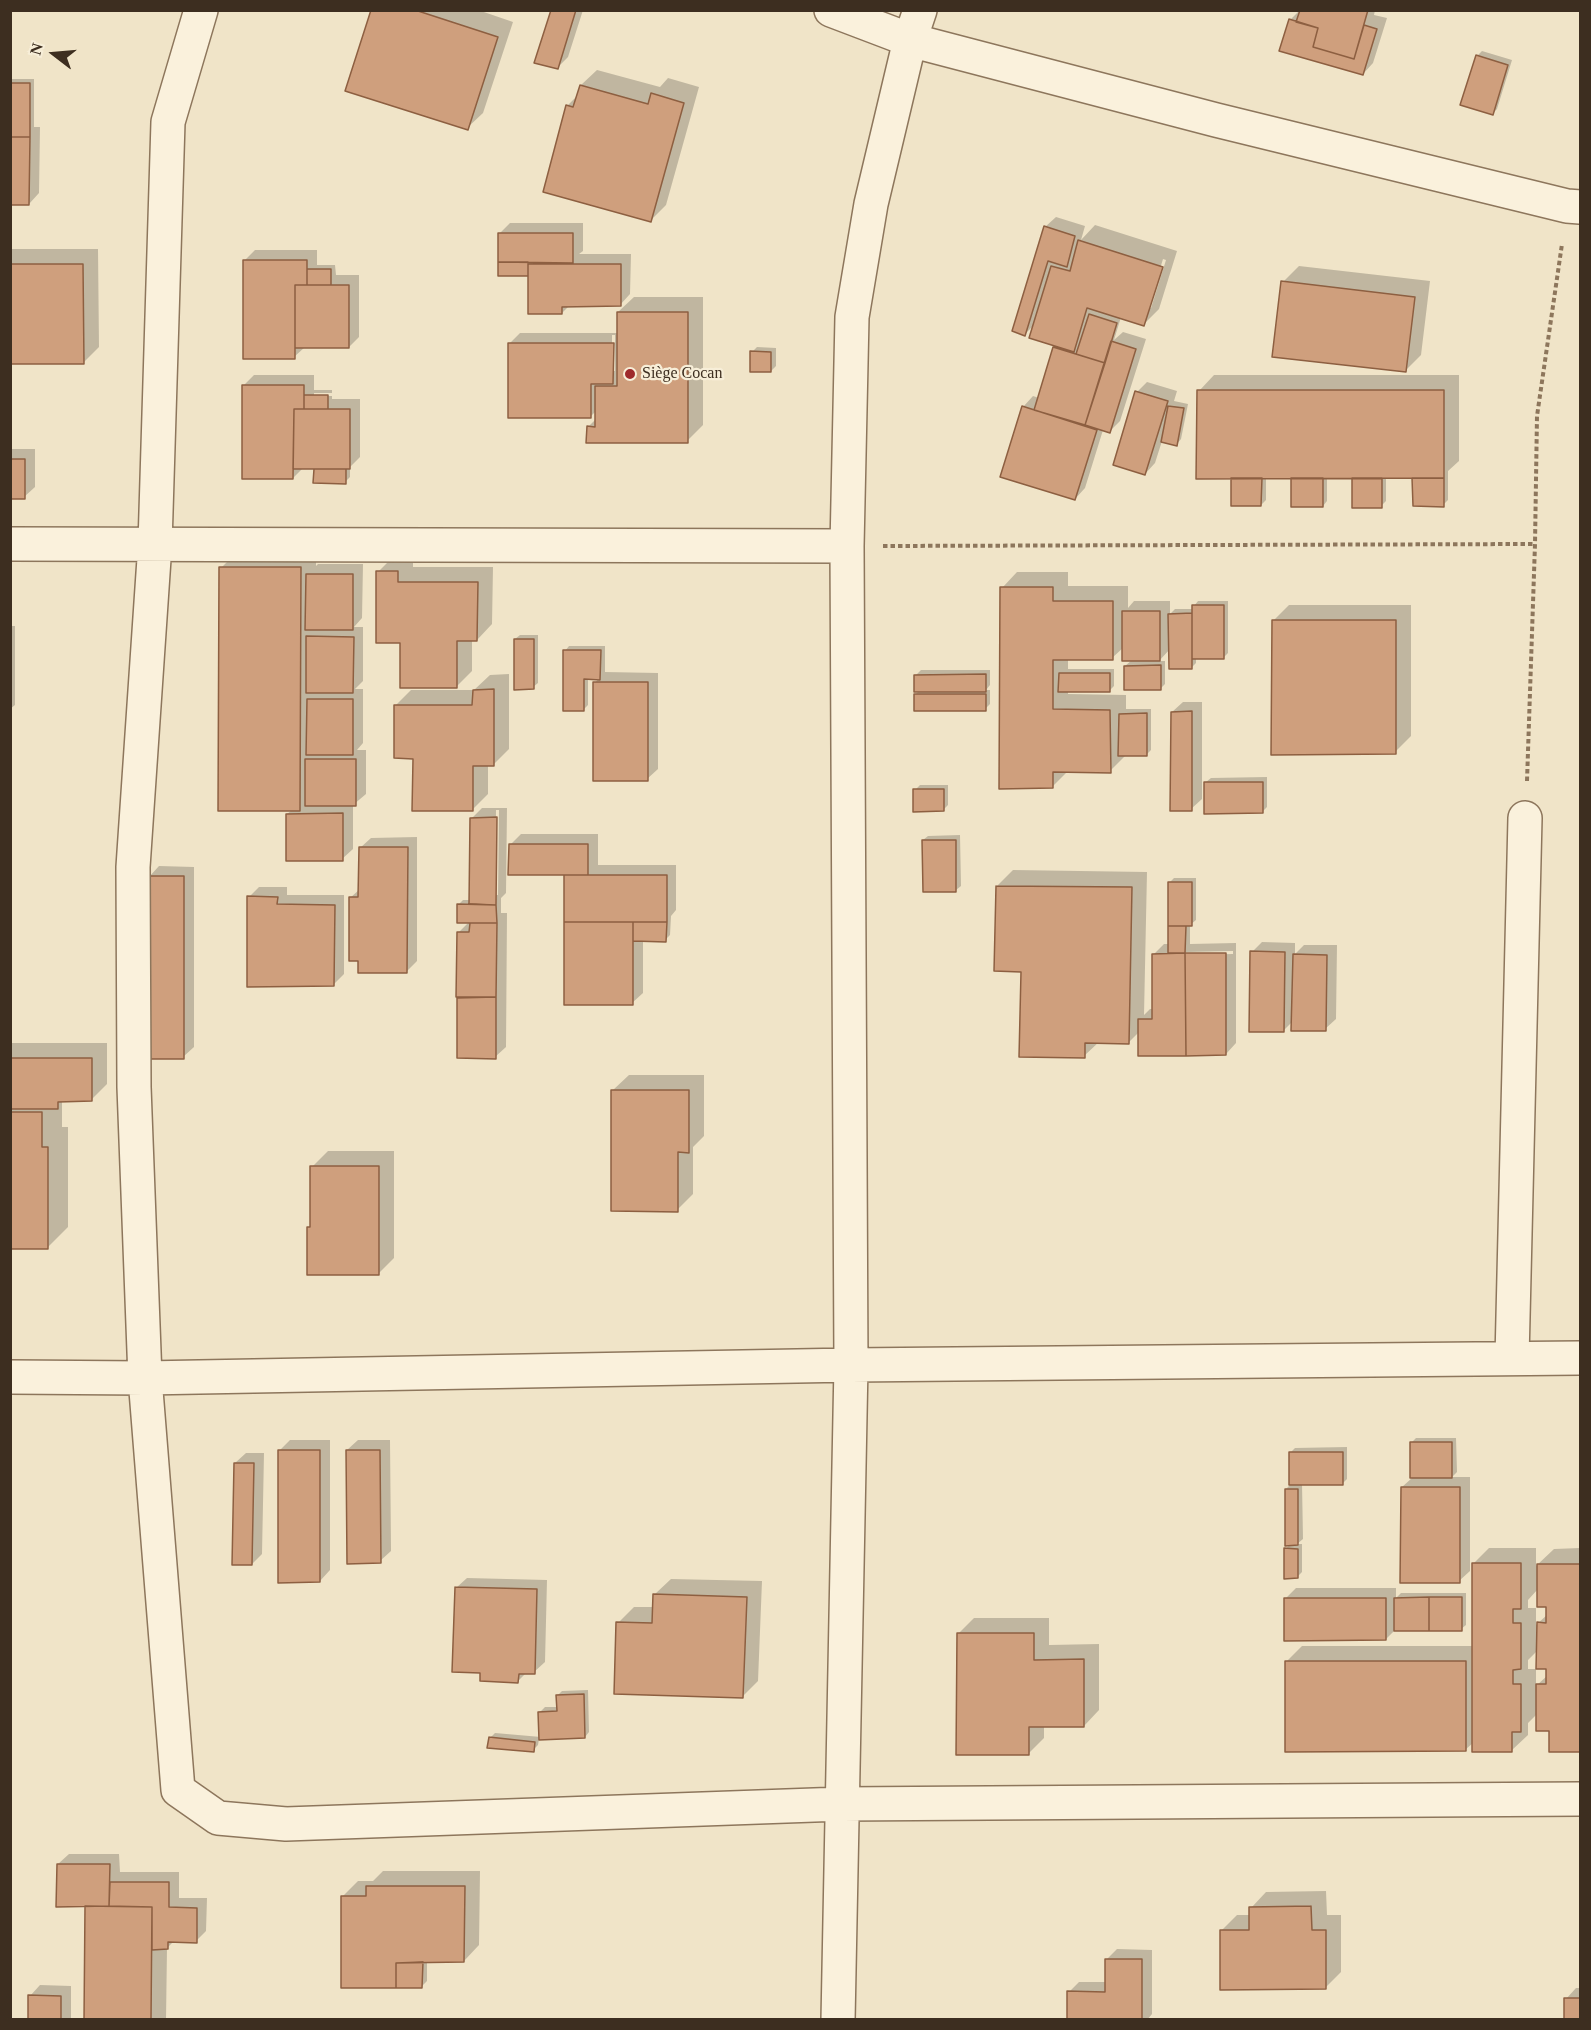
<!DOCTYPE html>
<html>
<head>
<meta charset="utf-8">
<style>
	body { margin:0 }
	#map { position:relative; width:1591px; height:2030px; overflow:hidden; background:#f0e4c8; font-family:"Times New Roman",serif }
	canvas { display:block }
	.frame { position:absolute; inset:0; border:12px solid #3d2e20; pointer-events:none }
	.north { position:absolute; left:24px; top:24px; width:60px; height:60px; -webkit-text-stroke:4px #f7eed8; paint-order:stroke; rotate:286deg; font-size:16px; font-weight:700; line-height:24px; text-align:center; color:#3d2e20 }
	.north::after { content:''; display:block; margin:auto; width:21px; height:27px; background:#3d2e20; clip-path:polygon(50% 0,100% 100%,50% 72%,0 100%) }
</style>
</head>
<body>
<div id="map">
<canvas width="1591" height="2030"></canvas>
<div class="frame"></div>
<div class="north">N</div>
</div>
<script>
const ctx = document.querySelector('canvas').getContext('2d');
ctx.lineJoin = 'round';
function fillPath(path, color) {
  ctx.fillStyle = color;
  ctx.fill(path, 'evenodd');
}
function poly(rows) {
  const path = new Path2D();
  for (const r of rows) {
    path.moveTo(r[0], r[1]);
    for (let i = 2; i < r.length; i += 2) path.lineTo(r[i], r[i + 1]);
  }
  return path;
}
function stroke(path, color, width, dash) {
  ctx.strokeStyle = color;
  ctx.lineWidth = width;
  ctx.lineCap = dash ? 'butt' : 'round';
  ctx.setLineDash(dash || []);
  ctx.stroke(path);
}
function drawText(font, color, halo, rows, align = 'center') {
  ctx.font = font + ' "Times New Roman",serif';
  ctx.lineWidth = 4.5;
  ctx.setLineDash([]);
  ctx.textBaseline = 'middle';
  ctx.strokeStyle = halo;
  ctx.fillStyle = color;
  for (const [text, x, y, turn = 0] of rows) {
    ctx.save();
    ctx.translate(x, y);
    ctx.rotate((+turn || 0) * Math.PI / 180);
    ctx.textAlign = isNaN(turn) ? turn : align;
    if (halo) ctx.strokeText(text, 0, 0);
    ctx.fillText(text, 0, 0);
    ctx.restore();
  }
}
fillPath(poly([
	[372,10,478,10,513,22,483,113,467,128],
	[552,10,583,10,568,57,557,68],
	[1300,10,1375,10,1374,15,1387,18,1373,63,1363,74,1290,20],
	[1482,51,1512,60,1497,109,1492,114,1477,56],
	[597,70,660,87,668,78,699,87,666,205,651,220,567,106,578,95,581,85],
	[10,79,34,79,34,127,40,127,39,193,29,204,10,204],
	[1056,217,1085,226,1081,240,1095,225,1177,251,1159,309,1144,324,1121,317,1114,340,1123,332,1146,339,1120,421,1109,432,1103,430,1085,488,1075,499,1023,407,1033,396,1039,398,1055,348,1057,345,1035,324,1025,334,1045,227],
	[1163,259,1166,260,1151,308,1148,308],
	[510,223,583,223,583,251,579,254,631,254,630,294,620,305,570,305,562,313,530,274,500,233],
	[10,249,98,249,99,347,83,363,10,363],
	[255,250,317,250,317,265,335,265,336,275,359,275,359,337,349,347,305,347,294,357,245,260],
	[1299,266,1430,281,1421,355,1405,371,1283,282],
	[634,297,703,297,703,425,687,441,588,427,596,419,596,411,591,416,510,343,520,333,618,333,618,312],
	[612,335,615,335,615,371,612,371],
	[757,347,776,348,776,366,771,371,752,352],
	[254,375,314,375,314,390,332,390,332,393,314,393,314,396,332,396,332,399,360,399,360,457,350,467,350,477,345,482,316,468,303,468,293,478,244,385],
	[1214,375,1459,375,1459,461,1448,471,1448,500,1443,505,1414,476,1386,476,1386,501,1381,506,1356,477,1327,477,1327,501,1323,506,1295,477,1266,477,1266,500,1261,505,1233,477,1199,391],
	[1147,382,1177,391,1174,401,1188,404,1181,439,1177,444,1162,441,1155,463,1145,474,1137,392],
	[10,449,35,449,35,487,24,497,10,497],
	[237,552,316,552,316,566,318,564,363,564,362,618,354,627,363,627,363,681,355,689,363,689,363,743,357,750,366,750,366,794,353,805,353,849,342,859,287,814,292,810,221,568],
	[394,556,413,556,413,567,493,567,492,624,477,640,472,639,472,671,456,687,378,572],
	[1017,572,1068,572,1068,586,1128,586,1128,608,1134,601,1170,601,1170,614,1175,609,1193,609,1194,606,1198,601,1228,601,1228,653,1223,658,1196,658,1196,663,1191,668,1170,649,1159,661,1165,661,1165,684,1160,689,1125,666,1132,660,1124,647,1112,658,1068,659,1068,669,1114,669,1114,686,1109,691,1068,691,1068,694,1126,695,1126,709,1151,709,1151,750,1146,755,1126,755,1110,771,1068,771,1052,787,1002,588],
	[1289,605,1411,605,1411,736,1395,752,1273,621],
	[10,626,15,626,15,705,10,709],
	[520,635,538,635,538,683,533,687,515,639],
	[569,646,605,646,605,672,658,673,658,769,647,779,595,683,599,678,588,678,588,705,583,710,565,651],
	[921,670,990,670,990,685,986,690,990,690,990,704,985,709,916,694,920,690,916,675],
	[509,674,509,749,493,765,488,765,488,794,472,810,414,757,395,706,411,690,474,690,490,675],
	[1183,702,1202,702,1202,799,1191,809,1172,712],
	[1267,777,1267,807,1262,812,1206,782,1211,778],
	[920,785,948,785,948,805,943,810,915,790],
	[482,808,507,808,506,893,501,898,501,913,507,913,506,1047,495,1057,458,1057,458,933,470,921,458,905,463,900,470,900,471,819],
	[496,810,499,810,498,895,495,895],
	[521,834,598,834,598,865,676,865,676,910,671,916,670,935,665,940,643,940,643,993,632,1003,566,873,510,845],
	[960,835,961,886,956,890,923,840,928,836],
	[417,837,417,961,406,972,350,898,360,889,360,848,371,838],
	[159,866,194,867,194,1047,183,1057,149,877],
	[1013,870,1147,872,1144,1015,1150,1009,1154,1009,1154,954,1164,944,1169,944,1169,883,1174,878,1196,878,1196,920,1190,925,1190,944,1236,943,1236,1043,1226,1054,1140,1031,1129,1042,1099,1042,1084,1056,1023,970,997,886],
	[1233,951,1233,954,1182,955,1185,952],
	[259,887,287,887,287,895,344,895,344,974,333,985,249,897],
	[1262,942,1295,943,1295,954,1304,945,1337,945,1336,1019,1325,1029,1293,1021,1283,1031,1252,952],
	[10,1043,107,1043,107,1084,91,1100,64,1100,62,1102,62,1127,68,1127,68,1227,47,1248,10,1248],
	[629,1075,704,1075,704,1136,693,1147,693,1194,677,1210,613,1090],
	[328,1151,394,1151,394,1258,378,1274,309,1228,311,1225,312,1167],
	[1416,1438,1456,1438,1457,1472,1452,1477,1470,1477,1470,1571,1459,1581,1402,1487,1412,1478,1411,1443],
	[290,1440,330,1440,330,1570,320,1581,279,1451],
	[358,1440,390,1440,391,1551,380,1561,347,1450],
	[1347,1447,1347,1479,1343,1483,1302,1483,1303,1539,1297,1544,1302,1544,1302,1572,1297,1577,1286,1549,1290,1544,1286,1489,1290,1485,1291,1452,1295,1448],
	[246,1453,264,1453,262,1554,252,1564,235,1463],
	[1489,1548,1536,1548,1536,1566,1554,1549,1580,1548,1580,1750,1550,1750,1550,1729,1538,1713,1528,1723,1528,1735,1512,1750,1474,1742,1465,1750,1286,1662,1302,1646,1473,1646,1473,1564],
	[1538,1589,1548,1606,1548,1614,1536,1625,1536,1608,1528,1608,1528,1600],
	[1538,1650,1548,1667,1548,1675,1536,1686,1536,1669,1528,1669,1528,1660],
	[467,1578,547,1580,545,1662,534,1672,527,1672,518,1681,482,1672,456,1588],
	[671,1579,762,1581,758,1681,742,1697,618,1623,634,1607,654,1607,655,1594],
	[1296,1588,1396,1588,1396,1598,1401,1593,1466,1593,1466,1625,1461,1629,1395,1630,1386,1639,1285,1599],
	[974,1618,1049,1618,1049,1645,1099,1644,1099,1710,1084,1726,1044,1725,1044,1738,1028,1754,958,1634],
	[588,1690,589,1732,585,1737,539,1739,538,1745,533,1750,490,1738,495,1733,541,1737,540,1712,545,1707,558,1707,558,1695,562,1691],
	[69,1854,119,1854,120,1872,179,1872,179,1898,207,1898,206,1931,196,1941,174,1941,167,1948,166,2020,86,2020,86,1905,58,1864],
	[383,1871,480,1871,479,1945,464,1961,427,1961,427,1981,422,1986,342,1897,358,1881,373,1881],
	[1326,1891,1327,1915,1341,1915,1341,1972,1325,1988,1221,1931,1237,1915,1251,1915,1251,1908,1266,1892],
	[1117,1949,1152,1950,1152,2014,1147,2020,1069,2020,1069,1992,1079,1982,1106,1982,1106,1960],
	[40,1985,71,1986,71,2020,30,2020,30,1996],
	[1576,1988,1580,1988,1580,2020,1566,2020,1566,1999]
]), '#0003');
const building = poly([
	[371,10,415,10,498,37,468,130,345,91,371,10],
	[551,10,576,10,558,69,534,63,551,10],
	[1300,10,1368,10,1354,59,1313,47,1318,28,1296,22,1300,10],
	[1289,19,1318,28,1313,47,1354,59,1364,25,1377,29,1363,75,1279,51,1289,19],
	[1476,55,1508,65,1493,115,1460,105,1476,55],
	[10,83,30,83,30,137,10,137,10,83],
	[580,85,648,104,651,93,684,103,651,222,543,192,566,105,573,107,580,85],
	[10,137,30,137,29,205,10,205,10,137],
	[1044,226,1075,236,1067,267,1048,261,1025,336,1012,331,1044,226],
	[498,233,573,233,573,263,498,262,498,233],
	[1078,240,1163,267,1144,326,1087,308,1074,352,1029,338,1051,266,1070,271,1078,240],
	[243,260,307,260,307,285,295,285,295,359,243,359,243,260],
	[498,262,528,262,528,276,498,276,498,262],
	[10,264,83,264,84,364,10,364,10,264],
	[528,264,621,264,621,306,562,307,562,314,528,314,528,264],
	[307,269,331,269,331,285,307,285,307,269],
	[1281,281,1415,297,1406,372,1272,357,1281,281],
	[295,285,349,285,349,348,295,348,295,285],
	[617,312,688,312,688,443,586,443,587,426,595,427,595,386,617,386,617,312],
	[1089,314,1117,323,1105,363,1076,354,1089,314],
	[1111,341,1136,349,1110,433,1085,425,1111,341],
	[508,343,614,343,613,384,591,384,591,418,508,418,508,343],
	[1053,347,1105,363,1085,425,1034,410,1053,347],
	[750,351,771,352,771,372,750,372,750,351],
	[242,385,304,385,304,409,294,409,293,479,242,479,242,385],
	[1197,390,1444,390,1444,478,1196,479,1197,390],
	[1135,391,1168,401,1145,475,1113,465,1135,391],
	[304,395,328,395,328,409,304,409,304,395],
	[1022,406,1097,430,1075,500,1000,477,1022,406],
	[1168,406,1184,408,1177,446,1161,442,1168,406],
	[294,409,350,409,350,469,293,469,294,409],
	[10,459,25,459,25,499,10,499,10,459],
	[314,469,346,469,346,484,313,483,314,469],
	[1231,478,1262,478,1261,506,1231,506,1231,478],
	[1291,478,1323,478,1323,507,1291,507,1291,478],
	[1352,478,1382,478,1382,508,1352,508,1352,478],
	[1412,478,1444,478,1444,507,1413,506,1412,478],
	[219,567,301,567,300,811,218,811,219,567],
	[376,571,398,571,398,582,478,582,477,641,457,641,457,688,400,688,400,643,376,643,376,571],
	[306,574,353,574,353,630,305,630,306,574],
	[1000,587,1053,587,1053,601,1113,601,1113,660,1053,660,1053,709,1110,710,1111,773,1053,772,1053,788,999,789,1000,587],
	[1192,605,1224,605,1224,659,1192,659,1192,605],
	[1122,611,1160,611,1160,661,1122,661,1122,611],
	[1192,613,1192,669,1169,669,1168,614,1192,613],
	[1272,620,1396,620,1396,754,1271,755,1272,620],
	[306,636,354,637,353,693,306,693,306,636],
	[514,639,534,639,534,689,514,690,514,639],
	[563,650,601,650,600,680,584,679,584,711,563,711,563,650],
	[1161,665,1161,690,1124,690,1124,666,1161,665],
	[1059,673,1110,673,1110,692,1058,692,1059,673],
	[986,674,986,692,914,692,914,675,986,674],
	[593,682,648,682,648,781,593,781,593,682],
	[494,689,494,766,473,766,473,811,412,811,413,759,394,758,394,705,472,705,473,690,494,689],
	[914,694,986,694,986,711,914,711,914,694],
	[307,699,353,699,353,755,306,755,307,699],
	[1192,711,1192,811,1170,811,1171,712,1192,711],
	[1147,713,1147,756,1118,756,1119,714,1147,713],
	[305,759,356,759,356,806,305,806,305,759],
	[1204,782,1263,782,1263,813,1204,814,1204,782],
	[913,789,944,789,944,811,913,812,913,789],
	[343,813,343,861,286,861,286,814,343,813],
	[497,817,496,905,469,904,470,818,497,817],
	[922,840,956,840,956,892,923,892,922,840],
	[509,844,588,844,588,875,508,875,509,844],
	[359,847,408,847,407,973,358,973,358,961,349,961,349,897,358,897,359,847],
	[564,875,667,875,667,922,564,922,564,875],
	[147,876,184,876,184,1059,146,1059,147,876],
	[1168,882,1192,882,1192,926,1168,926,1168,882],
	[996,886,1132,887,1129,1044,1085,1043,1085,1058,1019,1057,1021,972,994,971,996,886],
	[247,896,278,897,277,904,335,905,334,986,247,987,247,896],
	[457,904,496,905,497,923,457,923,457,904],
	[564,922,633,922,633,1005,564,1005,564,922],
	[633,922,667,922,666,942,633,941,633,922],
	[470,923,497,923,496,997,456,997,457,932,469,932,470,923],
	[1168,926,1186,926,1185,953,1168,953,1168,926],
	[1250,951,1285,952,1284,1032,1249,1032,1250,951],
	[1185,953,1186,1056,1138,1056,1138,1019,1152,1019,1152,954,1185,953],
	[1185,953,1226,953,1226,1055,1186,1056,1185,953],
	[1293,954,1327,955,1326,1031,1291,1031,1293,954],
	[496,997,496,1059,457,1058,457,998,496,997],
	[10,1058,92,1058,92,1101,58,1102,58,1109,10,1109,10,1058],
	[611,1090,689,1090,689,1153,678,1152,678,1212,611,1211,611,1090],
	[10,1112,42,1112,42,1147,48,1147,48,1249,10,1249,10,1112],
	[310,1166,379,1166,379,1275,307,1275,307,1227,310,1227,310,1166],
	[1410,1442,1452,1442,1452,1478,1410,1478,1410,1442],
	[278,1450,320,1450,320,1582,278,1583,278,1450],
	[346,1450,380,1450,381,1563,347,1564,346,1450],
	[1289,1452,1343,1452,1343,1485,1289,1485,1289,1452],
	[234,1463,254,1463,252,1565,232,1565,234,1463],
	[1401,1487,1460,1487,1460,1583,1400,1583,1401,1487],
	[1285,1489,1298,1489,1298,1545,1285,1546,1285,1489],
	[1284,1548,1298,1549,1298,1578,1284,1579,1284,1548],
	[1472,1563,1521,1563,1521,1609,1513,1609,1513,1623,1521,1623,1521,1669,1513,1670,1513,1684,1521,1684,1521,1732,1512,1732,1512,1752,1472,1752,1472,1563],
	[1537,1564,1580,1564,1580,1752,1549,1752,1549,1731,1536,1731,1536,1684,1546,1684,1546,1669,1536,1669,1537,1622,1546,1623,1546,1607,1537,1607,1537,1564],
	[455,1587,537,1589,535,1674,519,1674,518,1683,480,1681,480,1673,452,1672,455,1587],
	[653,1594,747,1597,743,1698,614,1694,616,1622,652,1623,653,1594],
	[1429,1597,1462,1597,1462,1631,1429,1631,1429,1597],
	[1429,1597,1429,1631,1394,1631,1394,1598,1429,1597],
	[1284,1598,1386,1598,1386,1640,1284,1641,1284,1598],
	[957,1633,1034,1633,1034,1660,1084,1659,1084,1727,1029,1727,1029,1755,956,1755,957,1633],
	[1285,1661,1466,1661,1466,1751,1285,1752,1285,1661],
	[584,1694,585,1738,539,1740,538,1712,557,1711,556,1695,584,1694],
	[489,1737,535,1742,534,1752,487,1748,489,1737],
	[57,1864,110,1864,109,1906,56,1907,57,1864],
	[110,1882,169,1882,169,1907,197,1908,197,1943,168,1942,168,1949,152,1950,152,1907,109,1906,110,1882],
	[366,1886,465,1886,464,1962,396,1963,396,1988,341,1988,341,1896,366,1896,366,1886],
	[85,1906,152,1907,151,2020,84,2020,85,1906],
	[1311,1906,1312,1930,1326,1930,1326,1989,1220,1990,1220,1930,1249,1930,1249,1907,1311,1906],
	[1105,1959,1142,1959,1142,2020,1067,2020,1067,1991,1105,1992,1105,1959],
	[423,1962,422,1988,396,1988,396,1963,423,1962],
	[28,1995,61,1996,61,2020,28,2020,28,1995],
	[1564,1998,1580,1998,1580,2020,1564,2020,1564,1998]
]);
fillPath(building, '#cf9f7d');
stroke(building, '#8d5f41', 1.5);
const street = poly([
	[201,10,168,122,155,544,133,867,134,1087,145,1378,178,1790,218,1818,286,1824,842,1804,1580,1799],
	[831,10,910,40,1216,120,1567,206,1580,207],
	[10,544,847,546],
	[1512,1358,1525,818],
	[10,1377,145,1378,851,1365,1580,1358],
	[838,2020,851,1365,847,546,852,317,871,204,910,40,920,10]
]);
stroke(street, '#8d765c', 36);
stroke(poly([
	[883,546,1535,544],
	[1527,781,1535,544,1537,416,1562,244]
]), '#8d765c', 4, [4.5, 3]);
stroke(street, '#faf1dc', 33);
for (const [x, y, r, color] of [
	[630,374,6,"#9e2a2b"]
]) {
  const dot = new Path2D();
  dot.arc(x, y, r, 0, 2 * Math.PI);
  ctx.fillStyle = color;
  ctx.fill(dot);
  stroke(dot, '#f7eed8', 2);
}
drawText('16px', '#3d2e20', '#f7eed8', [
	["Siège Cocan",642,374]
], 'left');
</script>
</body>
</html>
